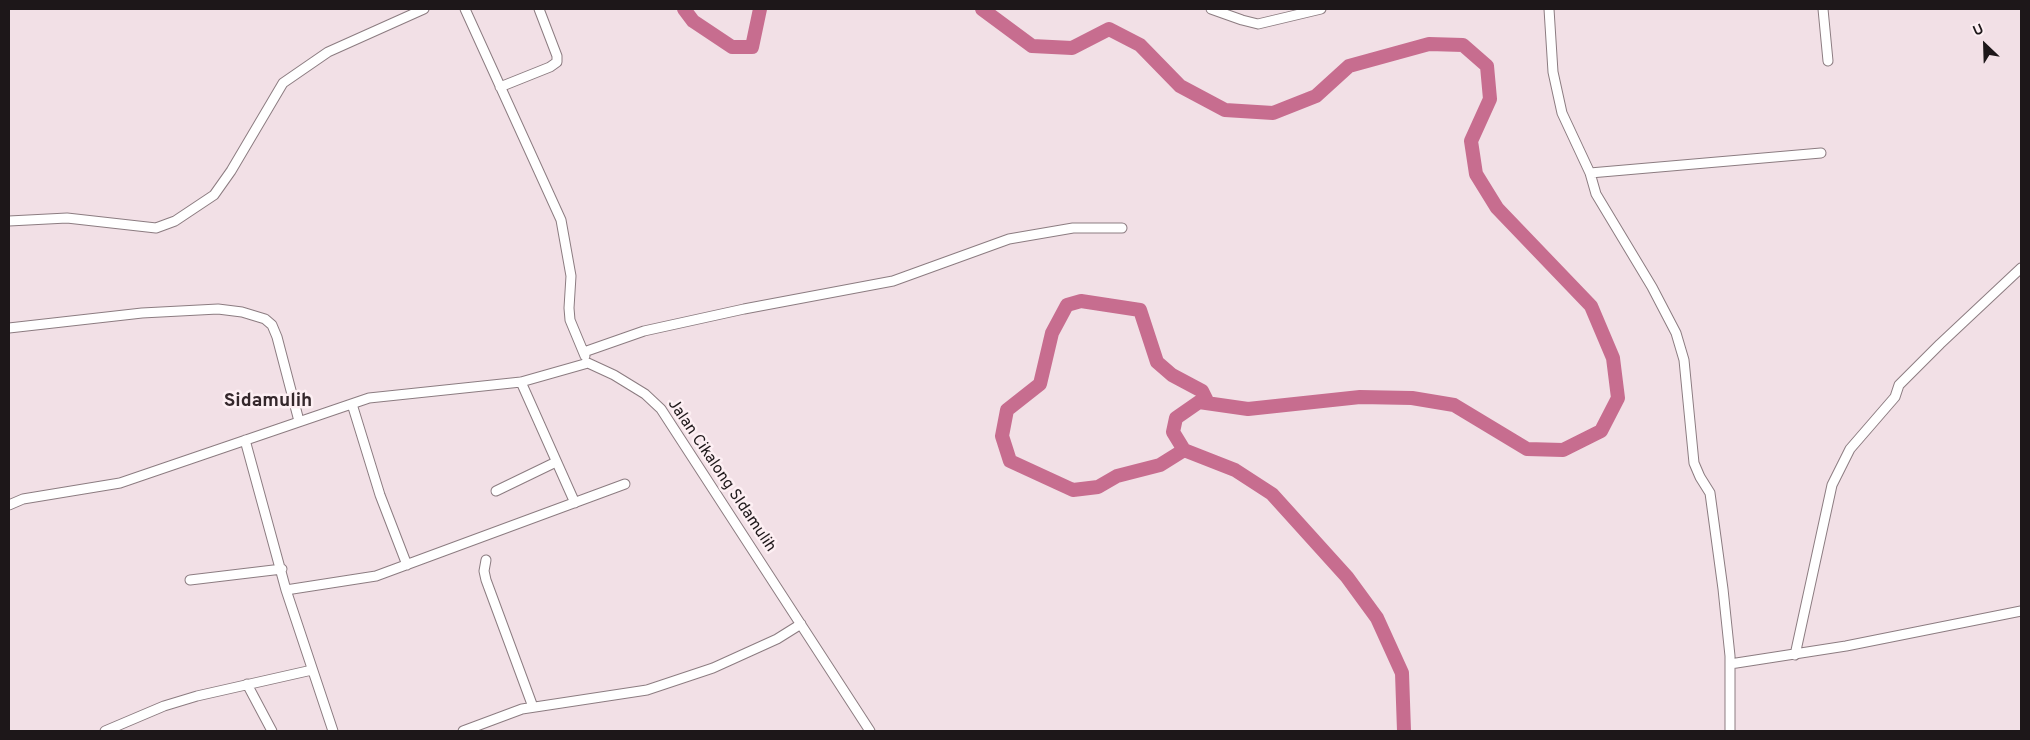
<!DOCTYPE html>
<html>
<head>
<meta charset="utf-8">
<style>
	body { margin:0 }
	#map { position:relative; width:2030px; height:740px; overflow:hidden; background:#f2e0e6; font-family:Overpass,sans-serif }
	canvas { display:block }
	.frame { position:absolute; inset:0; border:10px solid #1d1719; pointer-events:none }
	.north { position:absolute; left:1960px; top:20px; width:50px; height:50px; -webkit-text-stroke:4px #fdeff3; paint-order:stroke; rotate:336deg; font-size:14px; font-weight:700; line-height:20px; text-align:center; color:#1d1719 }
	.north::after { content:''; display:block; margin:auto; width:18px; height:22px; background:#1d1719; clip-path:polygon(50% 0,100% 100%,50% 72%,0 100%) }
</style>
</head>
<body>
<div id="map">
<canvas width="2030" height="740"></canvas>
<div class="frame"></div>
<div class="north">U</div>
</div>
<script>
const ctx = document.querySelector('canvas').getContext('2d');
ctx.lineJoin = 'round';
function poly(rows) {
  const path = new Path2D();
  for (const r of rows) {
    path.moveTo(r[0], r[1]);
    for (let i = 2; i < r.length; i += 2) path.lineTo(r[i], r[i + 1]);
  }
  return path;
}
function stroke(path, color, width, dash) {
  ctx.strokeStyle = color;
  ctx.lineWidth = width;
  ctx.lineCap = dash ? 'butt' : 'round';
  ctx.setLineDash(dash || []);
  ctx.stroke(path);
}
function drawText(font, color, halo, rows, align = 'center') {
  ctx.font = font + ' Overpass,sans-serif';
  ctx.lineWidth = 5;
  ctx.setLineDash([]);
  ctx.textBaseline = 'middle';
  ctx.strokeStyle = halo;
  ctx.fillStyle = color;
  for (const [text, x, y, turn = 0] of rows) {
    ctx.save();
    ctx.translate(x, y);
    ctx.rotate((+turn || 0) * Math.PI / 180);
    ctx.textAlign = isNaN(turn) ? turn : align;
    if (halo) ctx.strokeText(text, 0, 0);
    ctx.fillText(text, 0, 0);
    ctx.restore();
  }
}
stroke(poly([
	[684,9,693,21,732,47,752,47,760,9],
	[982,9,1032,46,1072,48,1109,29,1140,45,1180,86,1225,110,1273,113,1316,96,1349,66,1429,44,1463,45,1487,66,1490,99,1471,141,1476,174,1497,208,1591,306,1613,358,1618,398,1601,431,1563,450,1527,449,1454,405,1412,398,1360,397,1248,409,1199,402,1176,418,1173,432,1184,450,1235,470,1272,494,1347,577,1377,618,1402,673,1404,731],
	[1184,450,1160,465,1117,476,1098,487,1073,490,1010,461,1002,436,1007,410,1040,384,1052,333,1067,305,1081,301,1140,310,1157,362,1172,375,1202,391,1208,403]
]), '#c76d8f', 14);
const minor = poly([
	[465,9,561,220,571,276,569,308,570,320,585,356],
	[1211,9,1242,20,1258,24,1321,9],
	[1549,9,1553,72,1562,113,1590,173,1596,194,1652,287,1676,333,1684,360,1694,463,1700,477,1710,493,1723,589,1730,656,1730,731],
	[1823,9,1828,61],
	[500,87,550,67,557,62,557,56,539,9],
	[1590,173,1821,153],
	[9,221,67,218,156,228,175,221,214,195,231,171,283,83,328,52,424,9],
	[9,328,142,313,218,309,242,312,265,319,272,325,277,337,299,421],
	[584,352,644,331,744,309,893,281,1009,239,1073,228,1122,228],
	[521,382,575,503],
	[352,404,380,495,407,565],
	[245,440,286,590,333,731],
	[496,491,556,462],
	[9,505,23,499,120,483,369,398,521,382,588,363,614,375,645,394,661,409,870,731],
	[486,560,484,571,486,580,533,707],
	[190,580,282,569],
	[286,590,376,576,625,484],
	[1795,655,1832,485,1850,449,1895,397,1899,385,1940,344,2021,268],
	[1730,664,1846,646,2021,611],
	[247,684,272,731],
	[105,731,164,706,197,696,312,670],
	[463,731,522,709,647,690,713,668,777,639,801,624]
]);
stroke(minor, '#8c7c81', 11);
stroke(minor, '#fff', 9);
drawText('16px', '#1d1719', '#fdeff3', [
	["Jalan Cikalong SIdamulih",721,476,56]
]);
drawText('bold 19px', '#34272b', '#fdeff3', [
	["Sidamulih",268,402]
]);
</script>
</body>
</html>
